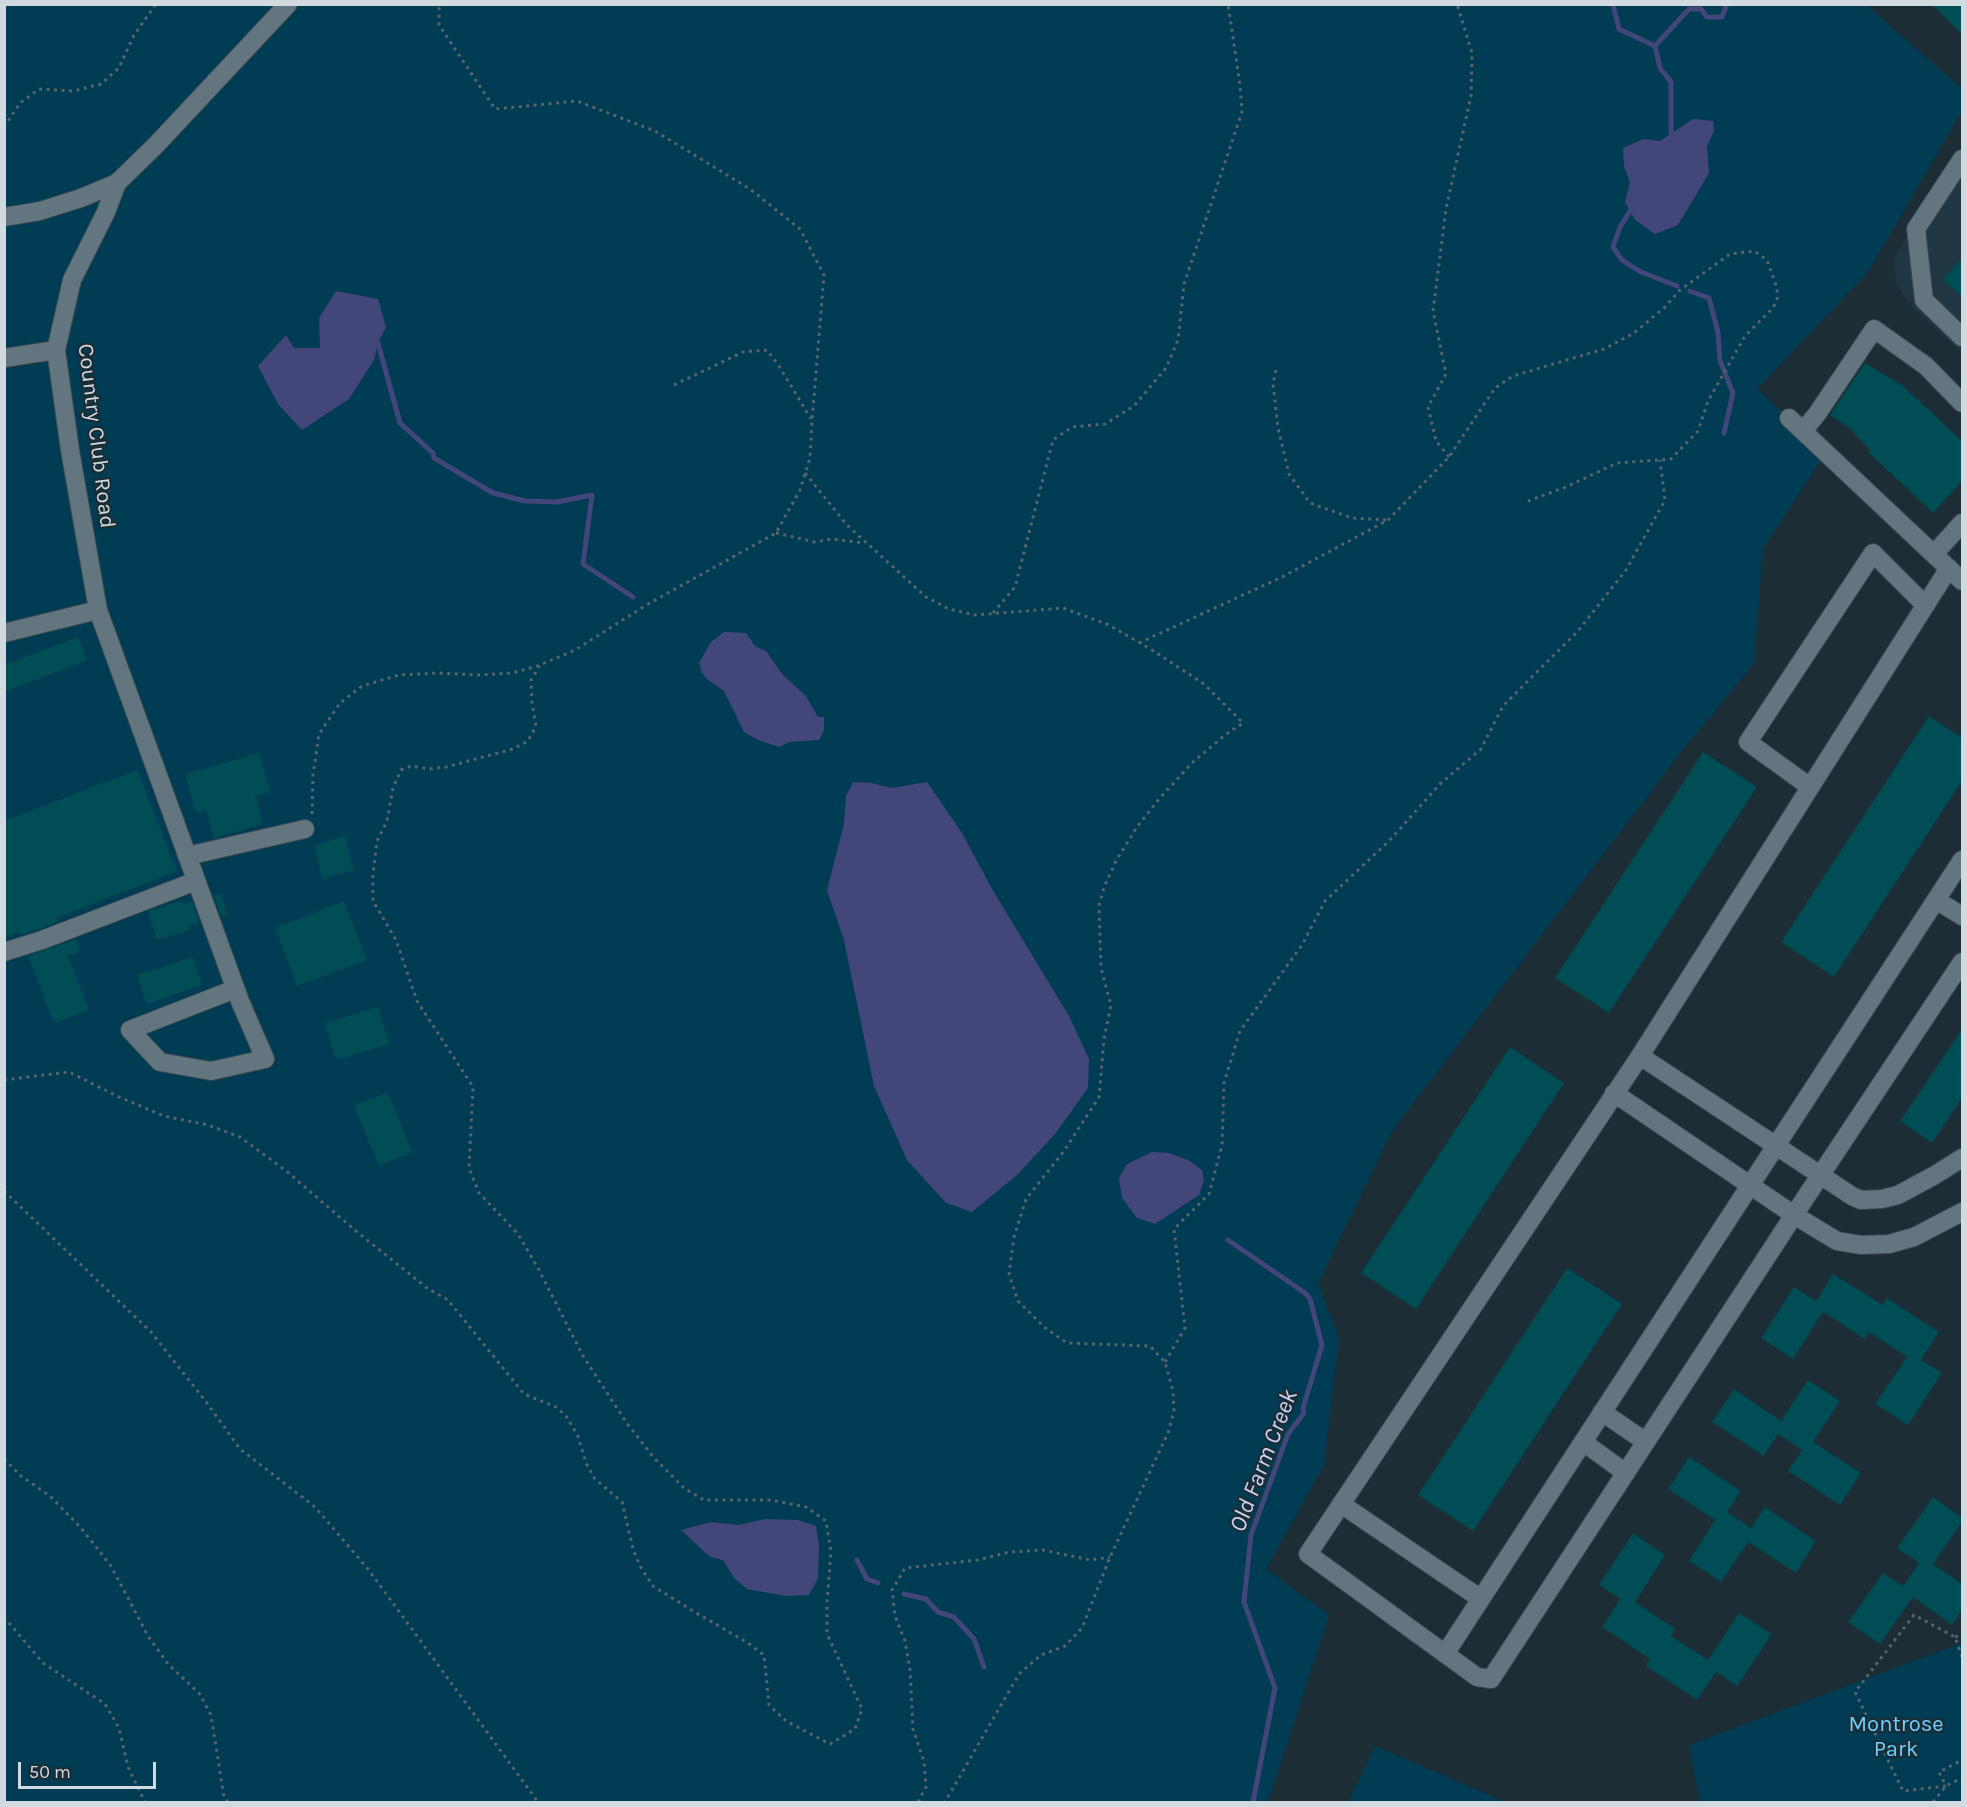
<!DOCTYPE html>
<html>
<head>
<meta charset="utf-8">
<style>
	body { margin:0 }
	#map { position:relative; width:1967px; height:1807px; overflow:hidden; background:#1d2d35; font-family:Karla,sans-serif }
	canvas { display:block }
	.frame { position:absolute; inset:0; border:6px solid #d0dadf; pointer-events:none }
	.scale { position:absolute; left:18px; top:1762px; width:138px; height:27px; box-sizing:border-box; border:3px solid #d0dadf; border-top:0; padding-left:8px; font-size:18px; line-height:21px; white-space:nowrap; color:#d0dadf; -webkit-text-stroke:4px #1d2d35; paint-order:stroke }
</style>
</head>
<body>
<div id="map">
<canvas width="1967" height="1807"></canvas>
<div class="frame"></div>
<div class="scale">50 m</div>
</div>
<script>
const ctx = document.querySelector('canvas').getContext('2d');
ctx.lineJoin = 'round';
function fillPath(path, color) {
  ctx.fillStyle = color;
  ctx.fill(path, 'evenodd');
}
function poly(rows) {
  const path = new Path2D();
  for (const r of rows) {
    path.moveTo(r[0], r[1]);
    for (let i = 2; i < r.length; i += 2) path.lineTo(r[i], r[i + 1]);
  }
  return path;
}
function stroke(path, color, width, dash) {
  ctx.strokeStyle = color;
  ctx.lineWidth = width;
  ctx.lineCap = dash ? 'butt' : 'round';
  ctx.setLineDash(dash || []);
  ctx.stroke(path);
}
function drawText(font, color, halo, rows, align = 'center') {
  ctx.font = font + ' Karla,sans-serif';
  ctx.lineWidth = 4.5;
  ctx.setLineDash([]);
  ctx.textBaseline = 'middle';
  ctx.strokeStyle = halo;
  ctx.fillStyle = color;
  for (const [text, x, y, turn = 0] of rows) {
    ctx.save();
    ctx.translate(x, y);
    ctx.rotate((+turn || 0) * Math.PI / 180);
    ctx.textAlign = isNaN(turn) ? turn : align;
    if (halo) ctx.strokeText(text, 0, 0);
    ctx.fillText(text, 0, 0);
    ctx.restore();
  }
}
fillPath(poly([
	[1962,146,1962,353,1906,300,1896,283,1894,260,1913,225]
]), '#203743');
fillPath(poly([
	[1865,4,1962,89,1962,111,1868,272,1757,389,1826,452,1763,549,1754,663,1678,756,1392,1131,1318,1283,1339,1339,1324,1464,1266,1569,1329,1615,1268,1802,5,1802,5,5],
	[1962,1643,1962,1802,1700,1802,1689,1745],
	[1375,1746,1505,1802,1348,1802]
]), '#003c53');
fillPath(poly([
	[1693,119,1713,121,1714,131,1707,146,1709,173,1678,225,1655,234,1635,220,1625,202,1630,182,1624,166,1623,148,1643,139,1660,141],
	[336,291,378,299,386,327,378,343,374,360,349,399,302,430,278,404,258,366,286,335,294,348,320,348,319,318],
	[724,632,746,633,755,646,766,651,782,674,806,696,818,717,824,717,824,730,819,740,789,742,779,747,758,740,744,732,724,691,708,680,702,673,699,663,711,642],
	[853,782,871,783,892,788,927,782,962,833,992,889,1069,1016,1089,1059,1088,1088,1055,1134,1017,1175,972,1212,946,1203,907,1160,874,1086,844,940,827,890,844,824,846,796],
	[1152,1152,1169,1153,1190,1161,1202,1170,1204,1181,1199,1195,1155,1224,1137,1218,1122,1198,1119,1178,1127,1164],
	[765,1519,798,1520,816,1526,819,1546,818,1578,809,1595,786,1596,747,1589,734,1578,723,1560,710,1557,681,1530,711,1522,739,1525]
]), '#434678');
stroke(poly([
	[1613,4,1619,29,1655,46],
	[1671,140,1671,82,1660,68,1655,46,1689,9,1701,9,1707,17,1722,17,1727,4],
	[1634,205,1620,227,1613,247,1622,260,1641,272,1677,286],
	[1690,291,1709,298,1718,332,1720,361,1733,393,1724,433],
	[378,343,400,423,433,453,434,458,493,493,525,501,557,502,592,495,583,564,633,597],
	[1228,1240,1305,1293,1310,1299,1322,1345,1303,1408,1304,1413,1288,1434,1251,1535,1244,1602,1275,1688,1253,1802],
	[857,1560,867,1579,878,1583],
	[904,1594,926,1599,938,1612,954,1617,974,1639,984,1667]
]), '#434678', 5);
fillPath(poly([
	[1931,4,1962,4,1962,34],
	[1962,259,1962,297,1943,279],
	[1865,363,1902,385,1962,441,1962,481,1933,513,1868,452,1870,450,1849,428,1830,415],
	[78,637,87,660,4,692,4,665],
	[1929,716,1962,738,1962,781,1834,977,1781,942],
	[1703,752,1757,787,1609,1013,1555,978],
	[259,753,271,792,255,796,263,824,214,838,206,810,196,813,185,774],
	[137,770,177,871,56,918,58,922,20,935,19,932,4,938,4,821],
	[345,836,354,870,323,879,314,845],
	[221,894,227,915,221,916,214,896],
	[182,901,183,905,192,902,199,922,189,925,190,930,157,940,148,911],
	[344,901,367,960,297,986,275,928],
	[76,939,80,951,68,956,89,1010,54,1023,28,956],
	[193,957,202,985,147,1004,137,975],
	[378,1007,389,1044,336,1060,325,1023],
	[1962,1029,1962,1098,1932,1143,1900,1121],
	[1510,1047,1564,1083,1416,1309,1361,1273],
	[388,1092,412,1152,379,1166,354,1105],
	[1567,1268,1622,1304,1473,1531,1418,1495],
	[1833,1274,1883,1305,1887,1298,1939,1332,1921,1360,1942,1373,1908,1425,1875,1404,1907,1357,1869,1332,1865,1339,1823,1312,1793,1359,1761,1338,1794,1287,1816,1301],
	[1808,1380,1840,1401,1813,1442,1861,1473,1840,1505,1788,1471,1802,1450,1778,1434,1764,1456,1712,1422,1734,1389,1781,1421],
	[1689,1457,1741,1491,1727,1512,1751,1528,1765,1507,1816,1541,1796,1573,1748,1542,1721,1582,1689,1561,1715,1520,1668,1489],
	[1933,1497,1962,1518,1962,1522,1933,1564,1962,1584,1962,1610,1952,1625,1913,1597,1880,1644,1848,1622,1883,1573,1903,1586,1919,1563,1897,1548],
	[1633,1533,1665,1555,1635,1602,1675,1629,1671,1636,1708,1660,1739,1613,1772,1634,1737,1686,1716,1672,1697,1700,1646,1666,1650,1659,1602,1627,1620,1599,1599,1585]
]), '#004d55');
const minor = poly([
	[1962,159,1916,229,1924,300,1962,337],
	[117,183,106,212,72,280,56,350,70,450,98,610,240,1001,265,1059,211,1071,160,1062,130,1030,235,989],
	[4,217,40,211,81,198,117,183,156,145,288,4],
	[4,358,56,350],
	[1789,418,1962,581],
	[1803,431,1817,414,1874,329,1926,366,1962,403],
	[1934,554,1962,523],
	[1949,568,1640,1056,1308,1554,1477,1677,1491,1679,1794,1215,1962,962],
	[4,633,98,610],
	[1810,787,1748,742,1873,553,1925,605],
	[187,856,305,829],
	[1936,900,1962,916],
	[4,952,42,940,196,881],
	[1640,1056,1852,1196,1861,1200,1882,1199,1898,1195,1935,1175,1962,1158],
	[1614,1093,1794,1215,1837,1241,1861,1245,1889,1244,1914,1237,1962,1212],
	[1602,1412,1646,1442],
	[1583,1442,1626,1473],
	[1341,1504,1481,1599],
	[1445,1654,1962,860]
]);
stroke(minor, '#3b484f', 20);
stroke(poly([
	[4,127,20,103,39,89,73,91,101,84,119,68,134,35,156,4],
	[1276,370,1273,384,1278,428,1289,474,1310,503,1352,518,1387,520],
	[674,385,743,352,767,350,779,366,811,419],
	[1449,457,1436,441,1428,407,1446,374,1433,311,1446,209,1471,96,1472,53,1457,4],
	[805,473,847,525,926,597,949,609,975,615,1063,608,1109,625,1152,650,1204,684,1243,723,1225,735,1193,762,1159,799,1137,827,1117,859,1104,887,1099,906,1101,968,1111,1005,1104,1039,1099,1097,1064,1151,1026,1199,1014,1237,1009,1274,1018,1301,1044,1327,1067,1343,1150,1346,1165,1362,1173,1391,1174,1411,1168,1433,1110,1557,1082,1628,1065,1646,1041,1655,1019,1674,945,1802],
	[776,533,815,542,832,539,864,543],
	[993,613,1015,587,1053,440,1072,427,1105,424,1134,406,1166,368,1178,340,1184,284,1242,112,1240,85,1228,4],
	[1139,643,1282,577,1388,520,1449,457,1495,388,1513,376,1604,349,1634,333,1665,307,1680,290,1730,254,1754,251,1767,260,1777,288,1777,299,1773,308,1745,336,1708,401,1698,431,1671,459,1617,463,1566,487,1528,501],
	[312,814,313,775,319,734,340,703,362,686,399,675,438,673,478,675,513,673,540,665,575,650,648,604,776,533,800,490,810,458,812,421,824,275,800,229,750,189,655,131,577,101,495,109,439,25,439,4],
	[4,1080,69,1072,119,1097,164,1116,208,1125,240,1137,285,1170,356,1231,427,1288,448,1300,524,1394,556,1407,566,1416,578,1436,586,1463,595,1479,622,1502,633,1549,640,1566,653,1586,693,1611,748,1643,764,1655,769,1705,786,1721,830,1744,855,1729,862,1709,827,1634,827,1602,831,1551,826,1521,806,1507,771,1500,704,1500,684,1488,654,1458,626,1422,583,1356,539,1270,518,1234,479,1193,469,1168,473,1087,417,1001,396,940,373,901,373,874,377,841,387,821,393,788,401,770,411,766,429,769,446,767,513,749,528,741,536,726,532,703,531,680,540,665],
	[4,1191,151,1332,207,1403,240,1449,315,1507,368,1569,538,1802],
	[1165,1362,1185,1328,1174,1229,1209,1194,1222,1145,1224,1083,1240,1031,1302,945,1325,901,1389,841,1440,784,1481,749,1503,706,1578,631,1626,570,1665,500,1660,460],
	[4,1459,21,1476,50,1496,81,1528,111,1566,148,1636,168,1664,199,1693,211,1715,224,1797,228,1802],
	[4,1617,43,1663,105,1704,119,1728,128,1767,145,1802],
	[1955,1637,1962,1635],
	[1962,1657,1955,1637,1914,1615,1855,1692,1903,1791,1946,1786,1939,1772,1962,1760],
	[918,1802,926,1787,924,1762,913,1729,910,1670,905,1641,895,1616,892,1590,905,1568,978,1560,1009,1552,1043,1550,1090,1560,1110,1557],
	[1933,1802,1946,1786,1962,1778]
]), '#56646b', 3, [3, 4.5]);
stroke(minor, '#63767f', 18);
drawText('22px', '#d0dadf', '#1d2d35', [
	["Country Club Road",96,436,83]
]);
drawText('22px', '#6ed0ff', '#1d2d35', [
	["Montrose",1896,1725],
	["Park",1896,1750]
]);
drawText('italic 24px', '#ced2f3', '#1d2d35', [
	["Old Farm Creek",1264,1461,-69]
]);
</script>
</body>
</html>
